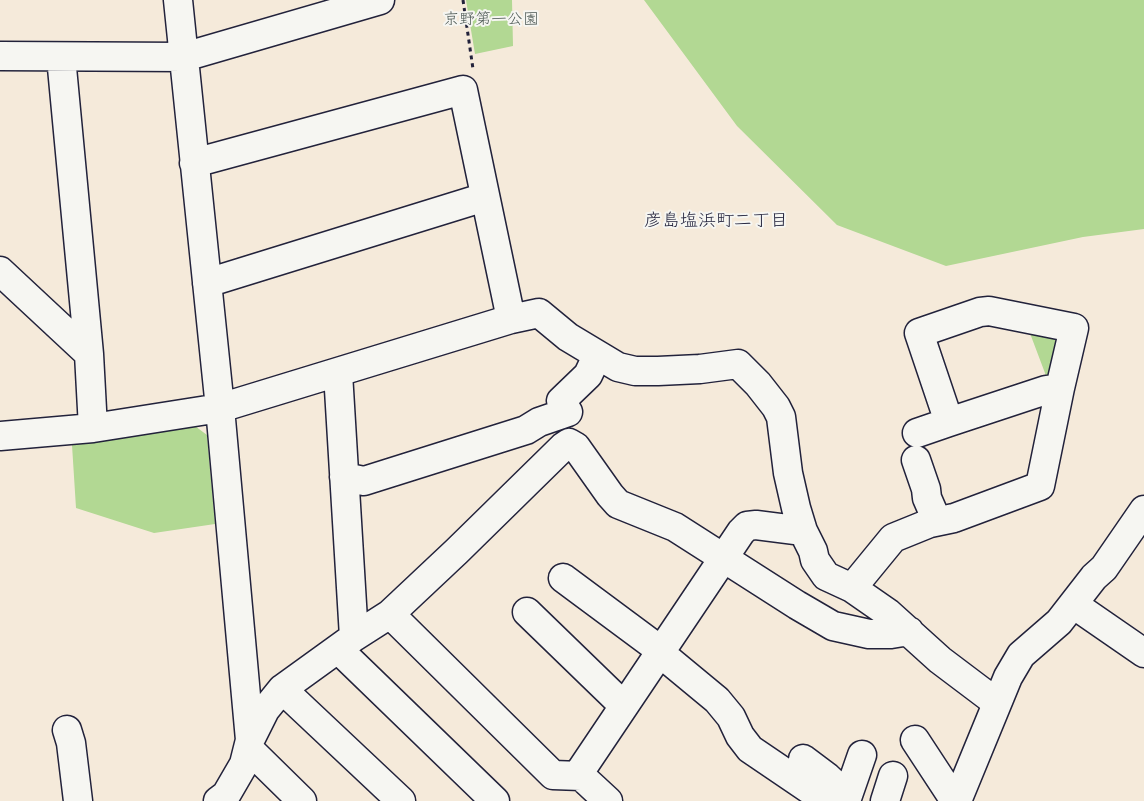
<!DOCTYPE html>
<html>
<head>
<meta charset="utf-8">
<style>
	body { margin:0 }
	canvas { display:block; background:#f5eada }
</style>
</head>
<body>
<canvas width="1144" height="801"></canvas>
<script>
const ctx = document.querySelector('canvas').getContext('2d');
ctx.lineJoin = 'round';
function fillPath(path, color) {
  ctx.fillStyle = color;
  ctx.fill(path, 'evenodd');
}
function poly(rows) {
  const path = new Path2D();
  for (const r of rows) {
    path.moveTo(r[0], r[1]);
    for (let i = 2; i < r.length; i += 2) path.lineTo(r[i], r[i + 1]);
  }
  return path;
}
function stroke(path, color, width, dash) {
  ctx.strokeStyle = color;
  ctx.lineWidth = width;
  ctx.lineCap = dash ? 'butt' : 'round';
  ctx.setLineDash(dash || []);
  ctx.stroke(path);
}
function drawText(font, color, halo, rows, align = 'center') {
  ctx.font = font + ' "Gochi Hand","Klee One",sans-serif';
  ctx.lineWidth = 4;
  ctx.setLineDash([]);
  ctx.textBaseline = 'middle';
  ctx.strokeStyle = halo;
  ctx.fillStyle = color;
  for (const [text, x, y, turn = 0] of rows) {
    ctx.save();
    ctx.translate(x, y);
    ctx.rotate((+turn || 0) * Math.PI / 180);
    ctx.textAlign = isNaN(turn) ? turn : align;
    if (halo) ctx.strokeText(text, 0, 0);
    ctx.fillText(text, 0, 0);
    ctx.restore();
  }
}
fillPath(poly([
	[466,0,512,0,513,46,475,54],
	[644,0,1144,0,1144,229,1083,237,946,266,837,225,737,126],
	[1028,328,1062,340,1048,381],
	[195,426,207,435,215,524,154,533,76,508,72,445]
]), '#b2d893');
const minor = poly([
	[178,0,220,408,250,740,244,764,226,795,218,801],
	[0,56,184,57,380,0],
	[61,57,89,354,93,428],
	[194,163,463,90,511,319],
	[0,271,89,354],
	[207,283,485,197],
	[338,373,354,637],
	[917,433,949,422,1046,390,1060,388,1074,328,989,311,980,312,919,333,949,422],
	[0,436,93,428,220,408,511,319,539,313,568,337,618,367,635,371,658,371,700,369,738,364,758,384,776,407,781,417,788,473,796,508,803,531,813,551,815,560,826,576,852,588],
	[916,460,926,489,927,498,937,521],
	[344,477,364,481,526,430,539,422,568,412,561,401,588,375,597,356],
	[563,578,660,650],
	[1073,604,1144,653],
	[527,612,624,706],
	[390,614,553,775,581,776,608,801],
	[338,649,495,801],
	[659,652,717,700,731,717,740,736,750,749,812,791,830,801],
	[282,689,401,801],
	[997,703,940,660,888,613,852,588,893,538,930,523,954,518,1040,486,1060,388],
	[67,730,71,743,78,801],
	[250,740,265,710,282,689,354,637,390,614,457,551,563,447,569,443,576,447,610,495,618,504,675,527,797,605,833,626,869,634,891,634,909,631],
	[915,740,955,801],
	[248,748,302,801],
	[803,759,827,777,847,796],
	[577,776,741,532,747,526,756,525,803,531],
	[846,801,862,755],
	[885,801,893,776],
	[957,801,1008,677,1021,655,1059,622,1094,577,1104,568,1144,510]
]);
stroke(minor, '#22223b', 31);
stroke(poly([
	[463,0,473,69]
]), '#22223b', 3, [4, 4]);
stroke(minor, '#f6f6f2', 28);
drawText('16px', '#4d5955', '#f6f6f2', [
	["京野第一公園",491,22]
]);
drawText('18px', '#22223b', '#f6f6f2', [
	["彦島塩浜町二丁目",716,223]
]);
</script>
</body>
</html>
